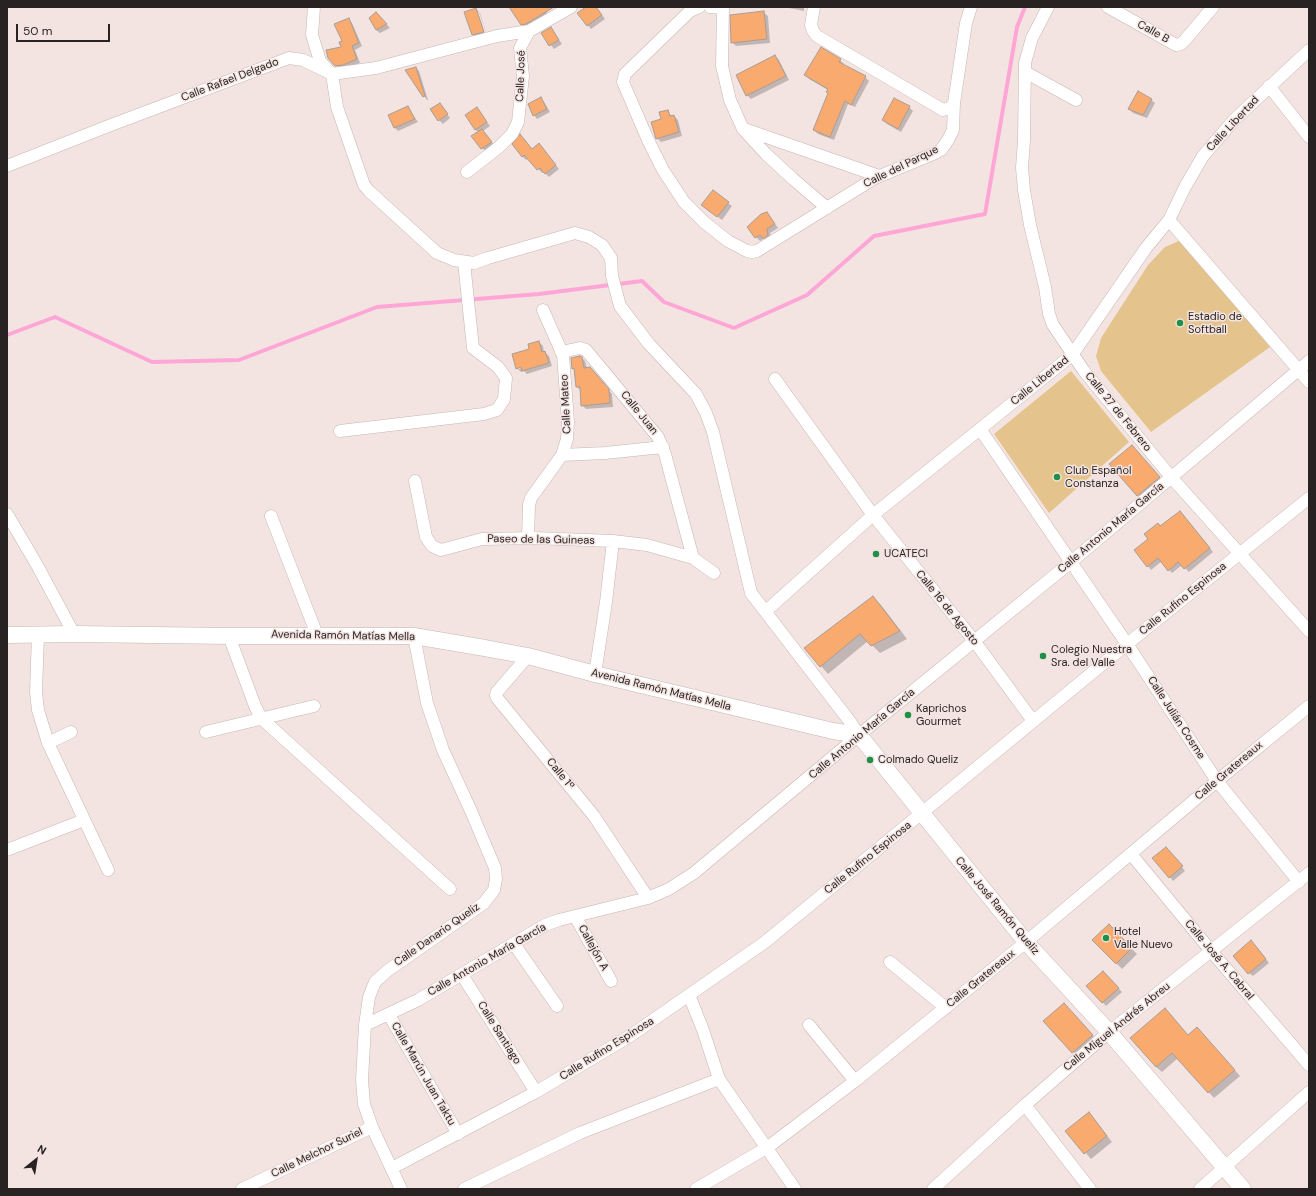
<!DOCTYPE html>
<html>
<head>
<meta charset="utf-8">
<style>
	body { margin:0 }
	#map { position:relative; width:1316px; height:1196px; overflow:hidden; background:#f3e4e1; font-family:"DM Sans",sans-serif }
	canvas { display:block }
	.frame { position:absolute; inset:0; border:8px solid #282322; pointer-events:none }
	.north { position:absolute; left:16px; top:1140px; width:40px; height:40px; -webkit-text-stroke:3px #f3e4e1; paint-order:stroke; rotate:30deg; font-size:11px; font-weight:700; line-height:16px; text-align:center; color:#282322 }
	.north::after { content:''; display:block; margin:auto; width:14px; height:18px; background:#282322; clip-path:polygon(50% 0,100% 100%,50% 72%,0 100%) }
	.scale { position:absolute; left:16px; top:24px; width:94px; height:18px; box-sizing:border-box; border:2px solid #282322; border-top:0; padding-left:5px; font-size:12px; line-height:14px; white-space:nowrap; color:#282322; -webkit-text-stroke:3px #f3e4e1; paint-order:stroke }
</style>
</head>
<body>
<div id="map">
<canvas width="1316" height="1196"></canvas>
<div class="frame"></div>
<div class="north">N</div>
<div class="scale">50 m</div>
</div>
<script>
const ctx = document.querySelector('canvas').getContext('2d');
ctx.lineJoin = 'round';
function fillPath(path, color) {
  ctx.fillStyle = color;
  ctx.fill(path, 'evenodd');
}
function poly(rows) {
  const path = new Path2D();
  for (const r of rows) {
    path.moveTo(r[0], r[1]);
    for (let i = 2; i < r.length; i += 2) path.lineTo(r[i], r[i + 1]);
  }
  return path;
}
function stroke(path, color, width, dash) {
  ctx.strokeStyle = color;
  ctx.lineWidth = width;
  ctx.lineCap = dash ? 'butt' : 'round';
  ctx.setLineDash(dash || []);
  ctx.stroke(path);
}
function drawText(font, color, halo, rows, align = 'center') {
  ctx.font = font + ' "DM Sans",sans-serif';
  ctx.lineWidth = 3;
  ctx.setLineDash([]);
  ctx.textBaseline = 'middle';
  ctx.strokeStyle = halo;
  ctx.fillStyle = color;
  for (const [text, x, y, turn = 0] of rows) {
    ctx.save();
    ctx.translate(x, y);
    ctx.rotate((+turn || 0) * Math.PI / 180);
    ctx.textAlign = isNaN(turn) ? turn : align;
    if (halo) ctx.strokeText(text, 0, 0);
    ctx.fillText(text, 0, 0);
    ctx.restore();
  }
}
fillPath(poly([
	[1181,240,1270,347,1151,432,1101,371,1096,356,1101,338,1148,265,1165,247],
	[1071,371,1129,442,1049,513,994,434]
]), '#e4c48c');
fillPath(poly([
	[510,7,544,7,549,16,525,28],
	[588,7,596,7,605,19,591,29,579,14],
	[784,7,804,7,804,11],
	[476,9,480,13,487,35,479,12,477,12,485,36,476,38,472,34],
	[376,13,390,28,380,33,376,30],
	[764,13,768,16,770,43,736,46,732,42],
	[348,19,352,23,362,46,355,50,360,63,347,68,339,69,336,65,342,47],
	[551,28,562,44,554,49,542,33],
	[775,56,779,60,789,80,751,99,747,95],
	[840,60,844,64,842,65,865,77,869,81,855,107,848,104,834,140,818,134,814,130,829,93,828,90,809,79,805,75],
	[416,68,419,71,428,100,427,100,406,71],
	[541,98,544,102,550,112,537,119,534,115],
	[1151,100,1155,103,1147,118,1133,113,1129,109],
	[407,107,418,122,398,131,395,128],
	[909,107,913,111,901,132,887,124,883,120],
	[443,108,450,118,443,124,439,120],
	[477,108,490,126,483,131,495,146,486,152,473,137,478,133,466,115],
	[668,111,672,117,674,116,678,120,682,136,661,142,657,138,662,120],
	[524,139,532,150,542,148,559,169,549,177,544,172,542,173,528,158,526,160,522,156],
	[728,203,732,206,722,220,706,208],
	[770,217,778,228,770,233,771,239,767,242,764,238,760,241,756,237],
	[539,342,543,346,544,352,549,356,552,366,527,374,524,371,521,372,518,369,527,367,518,367,518,369,517,368,531,350],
	[581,357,585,361,587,368,594,372,612,394,613,407,586,409,582,405,581,391,577,387,576,371,573,368],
	[1137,452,1165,483,1144,501,1110,464],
	[1183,515,1213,552,1189,572,1182,565,1172,573,1162,561,1151,570,1148,566,1149,539,1161,527],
	[873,598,881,605,907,639,880,653,868,641,828,674,821,666],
	[1170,852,1185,871,1173,881,1170,877],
	[1109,926,1137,954,1122,969,1094,940],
	[1255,945,1269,963,1253,976,1249,973],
	[1103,972,1122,992,1106,1006,1088,986],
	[1069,1010,1098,1041,1079,1058,1045,1021],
	[1202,1034,1240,1076,1214,1098,1178,1058,1162,1072,1156,1067,1189,1036],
	[1094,1119,1112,1142,1091,1159,1067,1131]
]), '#0003');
stroke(poly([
	[7,335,55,317,152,362,239,360,377,307,539,294,642,281,664,302,734,328,807,295,874,236,985,214,1017,27,1025,7]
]), '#fea6d5', 4);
const building = poly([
	[509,7,554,7,526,24,521,25,509,7],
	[586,7,596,7,602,15,587,26,577,13,586,7],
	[476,8,484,32,472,35,464,12,476,8],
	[764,11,767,39,731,43,730,15,764,11],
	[376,12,387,24,376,30,369,18,376,12],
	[349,18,359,43,352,46,357,59,343,65,335,66,328,58,326,50,341,47,339,42,342,41,334,24,349,18],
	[551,27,559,40,549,46,541,33,551,27],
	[821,47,841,59,839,62,866,76,851,105,845,101,830,137,813,130,828,93,826,92,828,89,804,75,821,47],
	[775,55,786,76,746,96,736,75,775,55],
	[416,67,425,96,423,97,405,70,416,67],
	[1138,91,1152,99,1143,115,1128,109,1138,91],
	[541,97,547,109,533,116,528,104,541,97],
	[894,98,910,106,898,129,882,120,894,98],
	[440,103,448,114,438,121,430,109,440,103],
	[408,106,415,119,394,128,388,115,408,106],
	[477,107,487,122,475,130,465,115,477,107],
	[668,110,670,116,674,115,679,132,656,139,651,122,661,119,659,112,668,110],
	[482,129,492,142,481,149,471,136,482,129],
	[520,134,532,149,539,143,556,165,545,174,540,168,537,170,524,155,522,157,512,144,520,134],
	[713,190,729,202,717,217,701,205,713,190],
	[767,212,775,224,767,229,768,235,763,239,760,235,755,238,747,227,761,214,767,212],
	[539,341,542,352,545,351,549,363,522,371,521,367,516,369,512,354,529,349,528,344,539,341],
	[580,356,582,357,584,368,590,367,609,389,610,403,581,406,580,387,576,387,574,368,572,369,571,358,580,356],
	[1132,445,1160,477,1137,496,1109,464,1132,445],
	[1180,511,1210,548,1184,569,1178,562,1168,571,1158,558,1147,567,1134,550,1148,539,1144,534,1158,523,1160,526,1180,511],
	[873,596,900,631,871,646,860,634,820,667,804,648,873,596],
	[1166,847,1183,866,1169,878,1152,858,1166,847],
	[1109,924,1132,948,1116,964,1092,940,1109,924],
	[1251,940,1266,959,1248,974,1233,956,1251,940],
	[1103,971,1119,988,1102,1003,1086,986,1103,971],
	[1064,1003,1093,1035,1072,1053,1043,1021,1064,1003],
	[1165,1008,1188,1035,1197,1027,1235,1070,1208,1093,1172,1053,1156,1067,1130,1038,1165,1008],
	[1089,1112,1107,1136,1084,1154,1065,1131,1089,1112]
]);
fillPath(building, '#f8aa6f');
stroke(building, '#a89d96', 1);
const street = poly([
	[314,7,312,35,320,61,332,74,337,107,364,185,369,191,437,253,454,260,474,263,488,258,575,233,589,237,602,245,611,258,612,276,620,306,649,344,696,394,706,413,713,432,751,593,851,723,859,735],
	[699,7,690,11,625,74,623,82,648,140,663,170,684,202,704,222,728,241,747,251,752,252,757,251,875,178,933,154,941,150,948,140,953,130,954,103,966,23,971,7],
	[710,7,723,8],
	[723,7,722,66,730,100,743,129,766,154,793,179,827,208],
	[814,7,811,25,813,31,817,36,943,110,950,108,954,103],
	[1048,7,1032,38,1025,63,1024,140,1022,168,1024,190,1030,225,1045,287,1049,314,1053,325,1084,371,1171,477,1309,631],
	[1108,7,1176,45,1181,44,1185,40,1213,7],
	[1025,72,1076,100],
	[1269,86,1309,137],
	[744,129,879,176],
	[7,166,111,125,289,58,303,60,332,74,376,68,497,36,529,31,571,7],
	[467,172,499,147,512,134,518,122,523,76,520,48,529,31],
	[1169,220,1309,382],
	[561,352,580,348,586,350,658,437,665,454,693,558],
	[775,379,873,515,975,642,1033,721],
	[980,429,1127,644,1217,781,1299,882],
	[340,431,484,414,497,410,504,399,506,378,498,367,473,348,464,262],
	[562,455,605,453,663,447],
	[415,481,426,537,432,546,441,550,482,539,534,538,613,541,647,545,693,558,714,573],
	[7,514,37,565,74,634],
	[271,516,317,635],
	[528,538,529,505,531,498,562,455,567,439,568,422,563,355,543,310],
	[766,611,873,515,1072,355,1146,248,1169,220,1185,187,1203,156,1234,120,1309,50],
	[38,634,36,692,38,710,48,743,108,870],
	[229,636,255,706,261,718,450,889],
	[528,656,497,692,496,695,497,698,594,816,648,898],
	[595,674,606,602,613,541],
	[206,732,314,706],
	[48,743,71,732],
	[7,850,84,820],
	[1131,854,1211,951,1309,1065],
	[575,916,611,981],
	[514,944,557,1006],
	[890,962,946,1008],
	[462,975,536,1092],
	[689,995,703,1030,719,1079,795,1189],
	[389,1015,458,1134],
	[365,1025,418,1000,545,925,559,920,648,898,669,889,694,873,859,735,1071,562,1309,361],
	[809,1025,855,1081],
	[1025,1105,1090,1189],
	[392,1168,536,1092,630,1036,765,942,1127,644,1309,498],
	[242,1189,372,1127],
	[401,1189,372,1127,364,1104,362,1080,365,1025,369,997,375,982,387,971,484,903,494,890,496,879,495,868,471,811,443,750,427,703,414,636],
	[464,1189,580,1133,719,1079],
	[696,1189,768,1147,855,1081,1026,942,1217,781,1309,706],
	[933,1189,1025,1105,1109,1032,1309,873],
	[1200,1189,1309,1092]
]);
const secondary = poly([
	[7,635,74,634,229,636,414,636,479,647,528,656,595,674,833,731,859,735,1026,942,1109,1032,1243,1189]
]);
stroke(street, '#c5b6b3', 13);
stroke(secondary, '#c5b6b3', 17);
stroke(street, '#fff', 12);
stroke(secondary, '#fff', 16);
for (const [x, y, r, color] of [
	[1180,323,4,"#209049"],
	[1057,477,4,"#209049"],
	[876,554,4,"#209049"],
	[1043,656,4,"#209049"],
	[908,715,4,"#209049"],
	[870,760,4,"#209049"],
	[1106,938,4,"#209049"]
]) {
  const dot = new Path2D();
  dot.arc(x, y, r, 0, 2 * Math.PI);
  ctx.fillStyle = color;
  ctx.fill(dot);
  stroke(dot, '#f3e4e1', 1.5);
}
drawText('11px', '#282322', '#f3e4e1', [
	["Calle B",1153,32,29],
	["Calle José",521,76,-88],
	["Calle Rafael Delgado",230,80,-21],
	["Calle Libertad",1233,124,-47],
	["Calle del Parque",901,167,-26],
	["Calle Libertad",1040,381,-39],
	["Calle Mateo",566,404,-93],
	["Calle 27 de Febrero",1118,412,51],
	["Calle Juan",639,413,51],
	["Calle Antonio María García",1111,528,-40],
	["Paseo de las Guineas",541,540,1],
	["Calle Rufino Espinosa",1183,599,-39],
	["Calle 16 de Agosto",947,608,51],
	["Avenida Ramón Matías Mella",343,636,1],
	["Avenida Ramón Matías Mella",661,690,14],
	["Calle Julián Cosme",1176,718,57],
	["Calle Antonio María García",862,734,-40],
	["Calle Gratereaux",1229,771,-40],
	["Calle 1ª",560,774,51],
	["Calle Rufino Espinosa",868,858,-39],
	["Calle José Ramón Queliz",997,906,50],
	["Calle Danario Queliz",437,935,-35],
	["Callejón A",593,948,61],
	["Calle Antonio María García",487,960,-30],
	["Calle José A. Cabral",1219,960,50],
	["Calle Gratereaux",981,979,-39],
	["Calle Miguel Andrés Abreu",1117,1027,-39],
	["Calle Santiago",499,1033,58],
	["Calle Rufino Espinosa",607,1049,-32],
	["Calle Marún Juan Taktu",423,1074,60],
	["Calle Melchor Suriel",317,1153,-26]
]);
drawText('11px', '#282322', '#f3e4e1', [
	["Estadio de",1188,317],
	["Softball",1188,330],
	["Club Español",1065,471],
	["Constanza",1065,484],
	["UCATECI",884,554],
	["Colegio Nuestra",1051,650],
	["Sra. del Valle",1051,663],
	["Kaprichos",916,709],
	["Gourmet",916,722],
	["Colmado Queliz",878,760],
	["Hotel",1114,932],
	["Valle Nuevo",1114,945]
], 'left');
</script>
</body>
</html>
